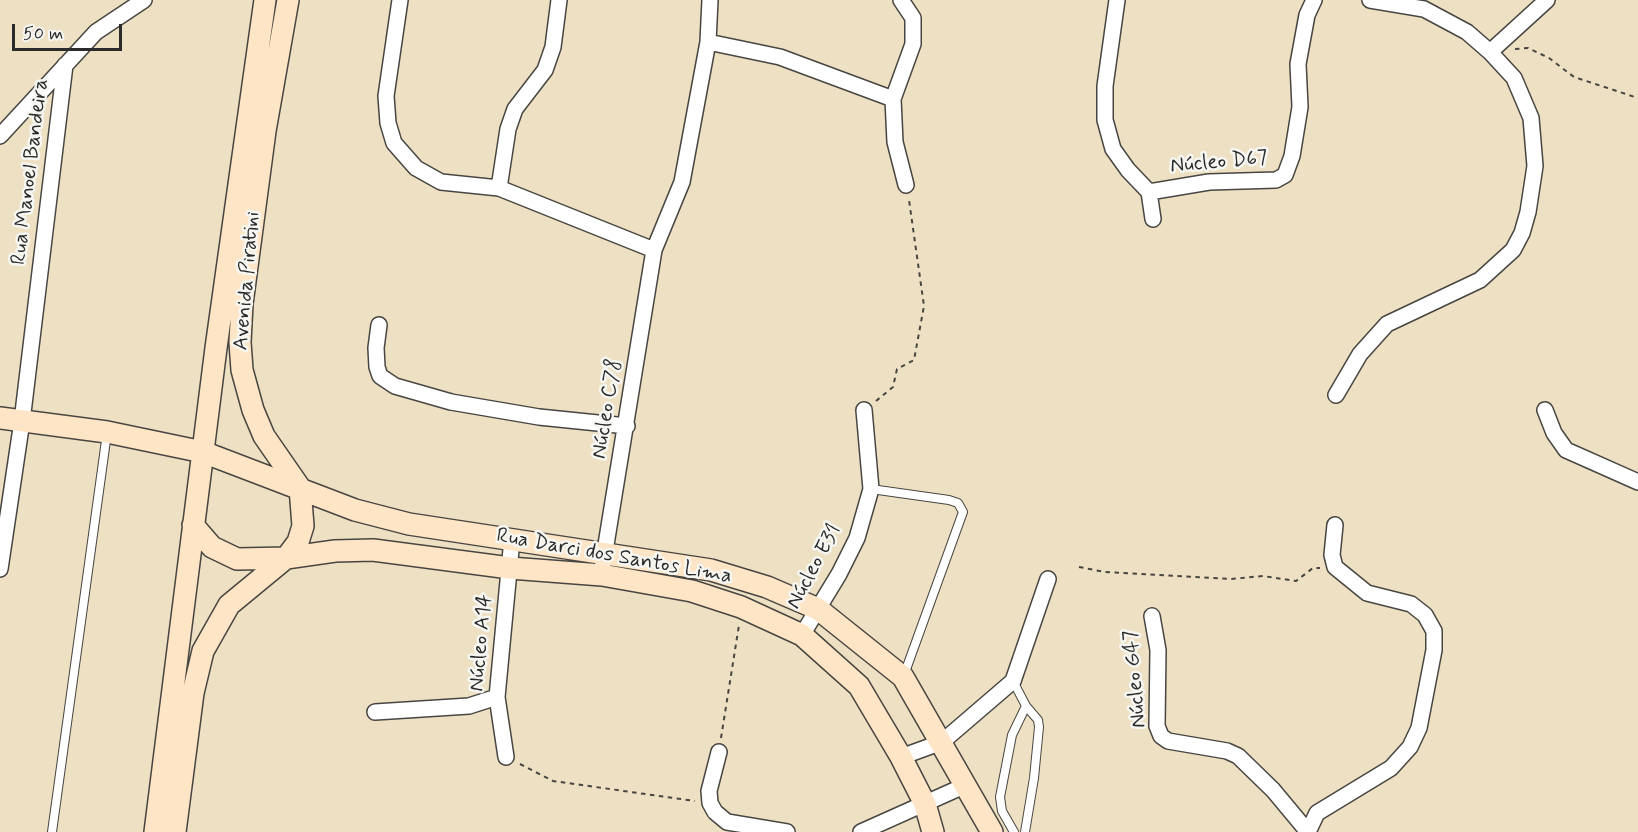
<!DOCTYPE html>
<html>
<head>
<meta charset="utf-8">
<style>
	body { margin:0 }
	#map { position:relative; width:1638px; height:832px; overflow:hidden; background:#eee0c2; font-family:Mynerve,sans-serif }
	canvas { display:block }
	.scale { position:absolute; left:12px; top:24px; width:110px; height:27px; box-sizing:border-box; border:3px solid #2b2b2b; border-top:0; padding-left:8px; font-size:18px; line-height:21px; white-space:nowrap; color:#2b2b2b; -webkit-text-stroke:4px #f6f6f2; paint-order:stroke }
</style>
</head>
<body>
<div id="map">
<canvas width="1638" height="832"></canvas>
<div class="scale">50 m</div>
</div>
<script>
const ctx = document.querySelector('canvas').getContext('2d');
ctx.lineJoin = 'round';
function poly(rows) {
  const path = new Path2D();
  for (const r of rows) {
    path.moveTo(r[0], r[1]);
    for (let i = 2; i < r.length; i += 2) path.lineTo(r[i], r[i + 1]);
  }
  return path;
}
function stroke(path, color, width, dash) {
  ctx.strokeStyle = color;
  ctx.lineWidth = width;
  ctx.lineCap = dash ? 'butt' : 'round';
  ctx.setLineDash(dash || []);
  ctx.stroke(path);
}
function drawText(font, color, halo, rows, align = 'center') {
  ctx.font = font + ' Mynerve,sans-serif';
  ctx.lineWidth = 5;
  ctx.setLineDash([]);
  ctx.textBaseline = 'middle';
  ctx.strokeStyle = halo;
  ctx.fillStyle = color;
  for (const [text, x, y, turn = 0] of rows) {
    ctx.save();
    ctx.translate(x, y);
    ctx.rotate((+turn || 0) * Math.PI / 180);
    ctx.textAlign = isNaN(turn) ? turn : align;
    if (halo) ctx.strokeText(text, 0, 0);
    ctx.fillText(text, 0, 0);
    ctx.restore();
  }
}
const lane = poly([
	[871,489,949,500,958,503,963,512,904,675],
	[1013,681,1026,706,1038,720,1039,727,1034,778,1025,832],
	[52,832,107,433],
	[1014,832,1002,811,1000,797,1012,735,1026,706]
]);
const street = poly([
	[400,0,386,96,388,123,394,143,416,168,441,182,499,188,654,250],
	[901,0,913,18,913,44,893,99,895,142,906,185],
	[1117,0,1105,86,1105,120,1113,149,1128,170,1149,192],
	[1370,0,1424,9,1467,32,1490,52,1547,0],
	[708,42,780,57,893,99],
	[0,136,96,32,144,0],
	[499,188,508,129,515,109,545,70,553,47,559,0],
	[1153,219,1149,192,1209,182,1276,180,1285,175,1292,156,1300,107,1298,64,1307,15,1314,0],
	[379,325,376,348,377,367,380,376,395,386,451,402,539,417,627,426],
	[1336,395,1360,354,1387,324,1480,280,1513,250,1522,233,1528,212,1535,166,1531,118,1514,78,1490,52],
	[1545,410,1554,433,1566,450,1638,482],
	[603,563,654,250,682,182,708,42,710,0],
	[0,569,22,421,65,65],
	[1152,616,1158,650,1157,726,1161,736,1168,741,1227,751,1238,756,1273,790,1308,832],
	[802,635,839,574,857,538,871,489,864,410],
	[375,712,469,706,497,697],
	[719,752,709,791,710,803,715,812,727,822,787,832],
	[506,757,497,697,512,539],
	[901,757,942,742,1013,681,1048,579],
	[861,832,966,785],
	[1308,832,1317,813,1391,768,1410,747,1419,728,1434,650,1434,631,1425,615,1411,604,1367,593,1335,567,1332,555,1335,525]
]);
const secondary = poly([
	[0,418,107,432,203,452,355,510,409,524,711,570,767,587,818,609,903,677,992,832],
	[193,525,212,547,237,559,286,558,335,551,373,550,510,568,602,575,692,591,741,607,802,635,859,686,901,757,925,804,933,832],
	[155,832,216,348,265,0],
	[175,832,193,693,203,651,229,605,286,558,298,542,303,526,300,488,264,436,253,410,242,370,240,342,242,304,265,131,288,0]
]);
stroke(lane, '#484642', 10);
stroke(street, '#484642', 18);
stroke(secondary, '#484642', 24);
stroke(poly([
	[1515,49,1528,48,1549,58,1574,77,1638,98],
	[876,401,893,387,897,369,914,360,924,306,909,200],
	[1079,567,1105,572,1231,579,1263,576,1296,581,1313,568,1320,568],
	[721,738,739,625],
	[520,764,553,781,695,801]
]), '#484642', 2, [4.5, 4.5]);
stroke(lane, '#fff', 8);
stroke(street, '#fff', 15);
stroke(secondary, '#fde5c5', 21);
drawText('21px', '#2b2b2b', '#f6f6f2', [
	["Núcleo D67",1219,163,-5],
	["Rua Manoel Bandeira",31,172,-83],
	["Avenida Piratini",248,281,-85],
	["Núcleo C78",608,409,-81],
	["Rua Darci dos Santos Lima",614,557,10],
	["Núcleo E31",815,567,-62],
	["Núcleo A14",482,643,-85],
	["Núcleo G47",1136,679,-95]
]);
</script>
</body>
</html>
